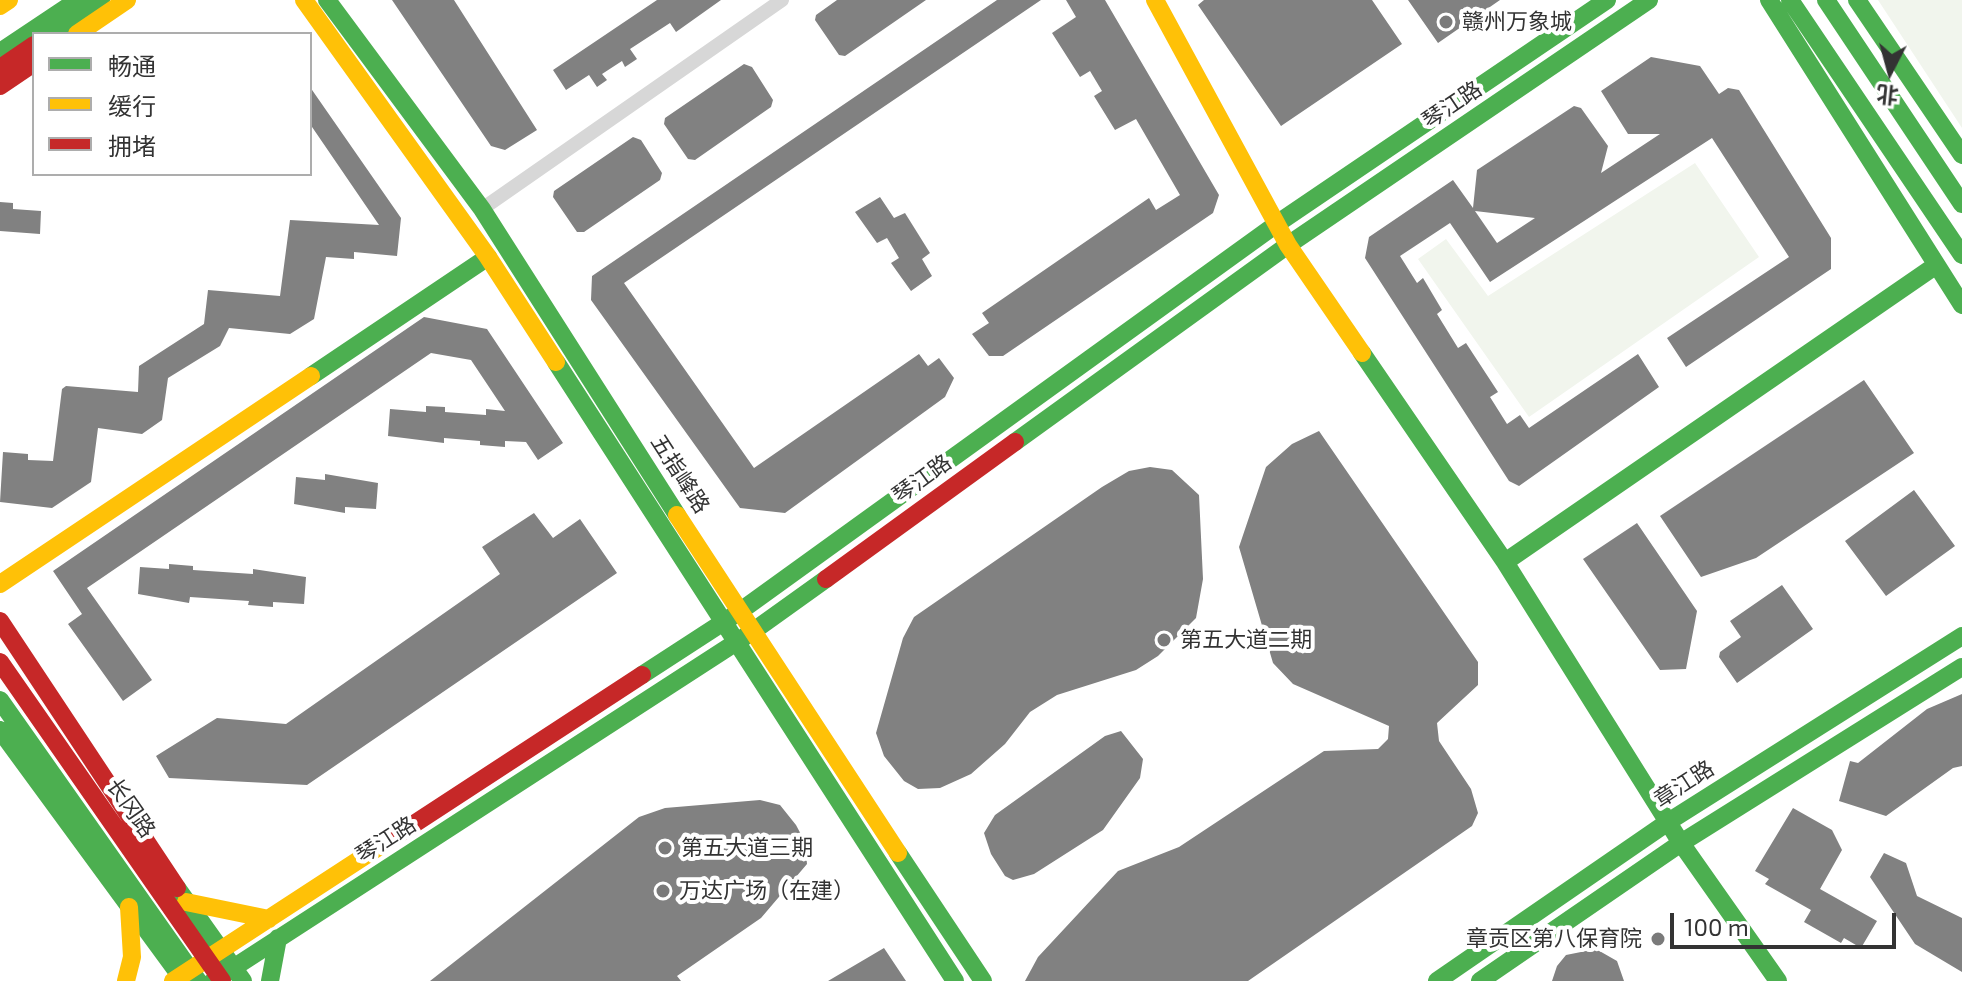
<!DOCTYPE html>
<html>
<head>
<meta charset="utf-8">
<style>
	body { margin:0 }
	#map { position:relative; width:1962px; height:981px; overflow:hidden; background:#fff; font-family:"Exo 2","Noto Sans SC",sans-serif }
	canvas { display:block }
	.legend { position:absolute; left:32px; top:32px; width:280px; height:144px; box-sizing:border-box; background:#fff; border:2px solid #adadad; margin:0; padding:10px 14px; list-style:none; font-size:24px; color:#333 }
	.legend li { display:flex; align-items:center; gap:16px; height:40px }
	.legend b { width:40px; border:2px solid #adadad }
	.north { position:absolute; left:1850px; top:32px; width:80px; height:80px; -webkit-text-stroke:6px #fff; paint-order:stroke; rotate:186deg; font-size:22px; font-weight:700; line-height:32px; text-align:center; color:#333 }
	.north::after { content:''; display:block; margin:auto; width:28px; height:36px; background:#333; clip-path:polygon(50% 0,100% 100%,50% 72%,0 100%) }
	.scale { position:absolute; left:1670px; top:913px; width:226px; height:36px; box-sizing:border-box; border:4px solid #333; border-top:0; padding-left:10px; font-size:24px; line-height:28px; white-space:nowrap; color:#333; -webkit-text-stroke:6px #fff; paint-order:stroke }
</style>
</head>
<body>
<div id="map">
<canvas width="1962" height="981"></canvas>
<ul class="legend">
<li><b style="height:10px;background:#4caf50"></b>畅通</li>
<li><b style="height:10px;background:#ffc107"></b>缓行</li>
<li><b style="height:10px;background:#c62828"></b>拥堵</li>
</ul>
<div class="north">北</div>
<div class="scale">100 m</div>
</div>
<script>
const ctx = document.querySelector('canvas').getContext('2d');
ctx.lineJoin = 'round';
function fillPath(path, color) {
  ctx.fillStyle = color;
  ctx.fill(path, 'evenodd');
}
function poly(rows) {
  const path = new Path2D();
  for (const r of rows) {
    path.moveTo(r[0], r[1]);
    for (let i = 2; i < r.length; i += 2) path.lineTo(r[i], r[i + 1]);
  }
  return path;
}
function stroke(path, color, width, dash) {
  ctx.strokeStyle = color;
  ctx.lineWidth = width;
  ctx.lineCap = dash ? 'butt' : 'round';
  ctx.setLineDash(dash || []);
  ctx.stroke(path);
}
function drawText(font, color, halo, rows, align = 'center') {
  ctx.font = font + ' "Exo 2","Noto Sans SC",sans-serif';
  ctx.lineWidth = 8;
  ctx.setLineDash([]);
  ctx.textBaseline = 'middle';
  ctx.strokeStyle = halo;
  ctx.fillStyle = color;
  for (const [text, x, y, turn = 0] of rows) {
    ctx.save();
    ctx.translate(x, y);
    ctx.rotate((+turn || 0) * Math.PI / 180);
    ctx.textAlign = isNaN(turn) ? turn : align;
    if (halo) ctx.strokeText(text, 0, 0);
    ctx.fillText(text, 0, 0);
    ctx.restore();
  }
}
fillPath(poly([
	[1878,0,1962,0,1962,128],
	[1695,163,1759,257,1529,417,1418,259,1446,239,1488,296]
]), '#f1f5ed');
fillPath(poly([
	[392,0,454,0,537,130,505,150,491,146],
	[657,0,721,0,676,32,670,23,630,49,637,59,625,67,622,61,602,74,607,80,597,87,589,75,566,90,553,70],
	[837,0,926,0,845,56,839,55,815,20,816,15],
	[997,0,1041,0,624,283,754,468,919,354,928,366,939,358,954,378,945,397,785,513,740,508,591,300,592,276],
	[1066,0,1105,0,1219,195,1213,213,1003,356,989,356,972,334,989,323,982,313,1149,198,1156,210,1180,195,1136,119,1115,130,1094,96,1102,91,1090,71,1080,77,1052,33,1076,17],
	[1204,0,1372,0,1402,44,1281,126,1198,5],
	[1408,0,1500,0,1438,43],
	[1651,57,1700,66,1719,94,1728,88,1739,90,1831,238,1831,269,1686,367,1667,338,1789,257,1712,138,1490,282,1450,223,1400,256,1417,283,1423,278,1442,310,1437,314,1458,348,1466,343,1498,392,1490,397,1507,424,1520,415,1529,428,1638,354,1659,387,1519,486,1509,481,1365,258,1369,237,1453,180,1473,208,1477,170,1574,106,1581,108,1608,146,1601,173,1660,134,1628,134,1601,91],
	[1475,211,1535,218,1497,243],
	[744,64,752,67,773,100,771,107,695,160,688,159,664,124,665,118],
	[310,87,401,218,397,256,354,252,354,259,326,257,314,319,290,334,229,328,220,346,168,378,162,420,142,434,98,428,91,482,52,508,0,502,3,452,28,454,28,460,53,461,62,389,66,386,138,392,139,366,204,324,208,290,280,296,290,220,379,225,310,124],
	[633,137,641,140,662,173,660,180,584,232,577,232,553,197,554,191],
	[880,197,894,218,905,213,930,253,922,259,932,276,911,291,891,263,899,258,887,238,877,243,855,212],
	[0,202,13,203,13,209,41,211,40,234,0,231],
	[424,317,487,329,563,443,538,460,526,442,505,441,505,447,480,445,480,441,444,438,444,443,388,436,390,409,426,412,426,406,445,407,445,412,486,415,486,409,505,411,471,360,431,353,87,588,152,680,123,701,68,624,82,614,53,571],
	[1864,380,1914,453,1756,558,1701,577,1660,516],
	[1319,431,1478,662,1478,685,1437,723,1439,741,1471,789,1478,813,1472,826,1248,981,1025,981,1038,957,1118,871,1179,847,1324,751,1378,749,1388,739,1389,726,1293,684,1273,663,1239,547,1266,467,1292,444],
	[1150,467,1172,470,1199,495,1203,579,1196,618,1158,656,1136,670,1057,695,1030,712,1005,744,971,774,940,788,918,789,904,781,884,756,876,733,903,638,914,617,1102,487,1129,471],
	[325,474,378,483,376,509,345,507,345,513,294,504,296,477,325,480],
	[1914,490,1955,546,1886,596,1845,541],
	[534,513,553,538,580,519,617,573,307,785,169,778,156,756,217,718,286,724,500,574,482,547],
	[1637,523,1697,611,1686,669,1660,670,1583,559],
	[169,564,193,566,193,570,253,574,253,569,306,577,304,604,273,602,273,607,248,605,249,601,190,597,189,603,138,594,140,567,169,569],
	[1782,585,1813,629,1737,683,1719,657,1720,652,1741,637,1730,621],
	[1962,694,1962,766,1953,768,1886,816,1839,801,1850,761,1858,763,1927,709],
	[1121,731,1143,759,1140,778,1103,830,1034,874,1013,880,1005,876,991,854,984,833,995,815,1105,736],
	[760,800,780,805,796,825,805,842,807,864,761,918,677,976,681,981,430,981,639,817,665,808],
	[1793,808,1832,830,1842,850,1820,889,1877,921,1861,948,1844,938,1841,943,1804,922,1811,910,1765,884,1769,879,1755,871],
	[1884,853,1906,863,1917,896,1962,918,1962,972,1915,944,1870,877],
	[884,948,906,981,828,981],
	[1596,949,1617,961,1624,981,1552,981,1557,966,1566,955]
]), '#818181');
stroke(poly([
	[482,209,782,0]
]), '#d7d7d7', 14);
stroke(poly([
	[327,0,482,209,677,515],
	[1769,0,1962,305],
	[1790,0,1962,255],
	[1826,0,1962,204],
	[1857,0,1962,155],
	[50,34,101,0],
	[0,52,78,0],
	[1362,353,1505,562,1681,843,1778,981],
	[556,362,955,981],
	[311,376,488,257],
	[1015,442,1288,245,1649,0],
	[1505,562,1935,266],
	[642,675,739,612,1278,223,1607,0],
	[0,700,198,981],
	[0,730,184,981],
	[898,853,983,981],
	[177,888,243,981],
	[213,981,752,632,826,579],
	[270,981,278,938],
	[1437,981,1668,822,1962,636],
	[1480,981,1681,843,1962,667]
]), '#4caf50', 18);
stroke(poly([
	[304,0,488,257,556,362],
	[1155,0,1288,245,1362,353],
	[0,6,9,0],
	[77,34,127,0],
	[677,515,898,853],
	[0,584,311,376],
	[186,902,269,919],
	[126,981,132,957,129,907],
	[173,981,394,837]
]), '#ffc107', 18);
stroke(poly([
	[0,68,34,45],
	[0,86,34,63],
	[826,579,1015,442],
	[0,621,177,888],
	[0,662,222,981],
	[394,837,642,675]
]), '#c62828', 18);
for (const [x, y, r, color] of [
	[1446,22,8,"#7a7a7a"],
	[1164,640,8,"#7a7a7a"],
	[665,848,8,"#7a7a7a"],
	[663,891,8,"#7a7a7a"],
	[1658,939,8,"#7a7a7a"]
]) {
  const dot = new Path2D();
  dot.arc(x, y, r, 0, 2 * Math.PI);
  ctx.fillStyle = color;
  ctx.fill(dot);
  stroke(dot, '#fff', 3);
}
drawText('22px', '#333', '#fff', [
	["赣州万象城",1462,22],
	["第五大道二期",1180,640],
	["第五大道三期",681,848],
	["万达广场（在建）",679,891],
	["章贡区第八保育院",1642,939,"right"]
], 'left');
drawText('22px', '#333', '#fff', [
	["琴江路",1452,105,-34],
	["五指峰路",680,474,57],
	["琴江路",922,479,-36],
	["章江路",1684,784,-33],
	["长冈路",131,808,55],
	["琴江路",386,840,-33]
]);
</script>
</body>
</html>
